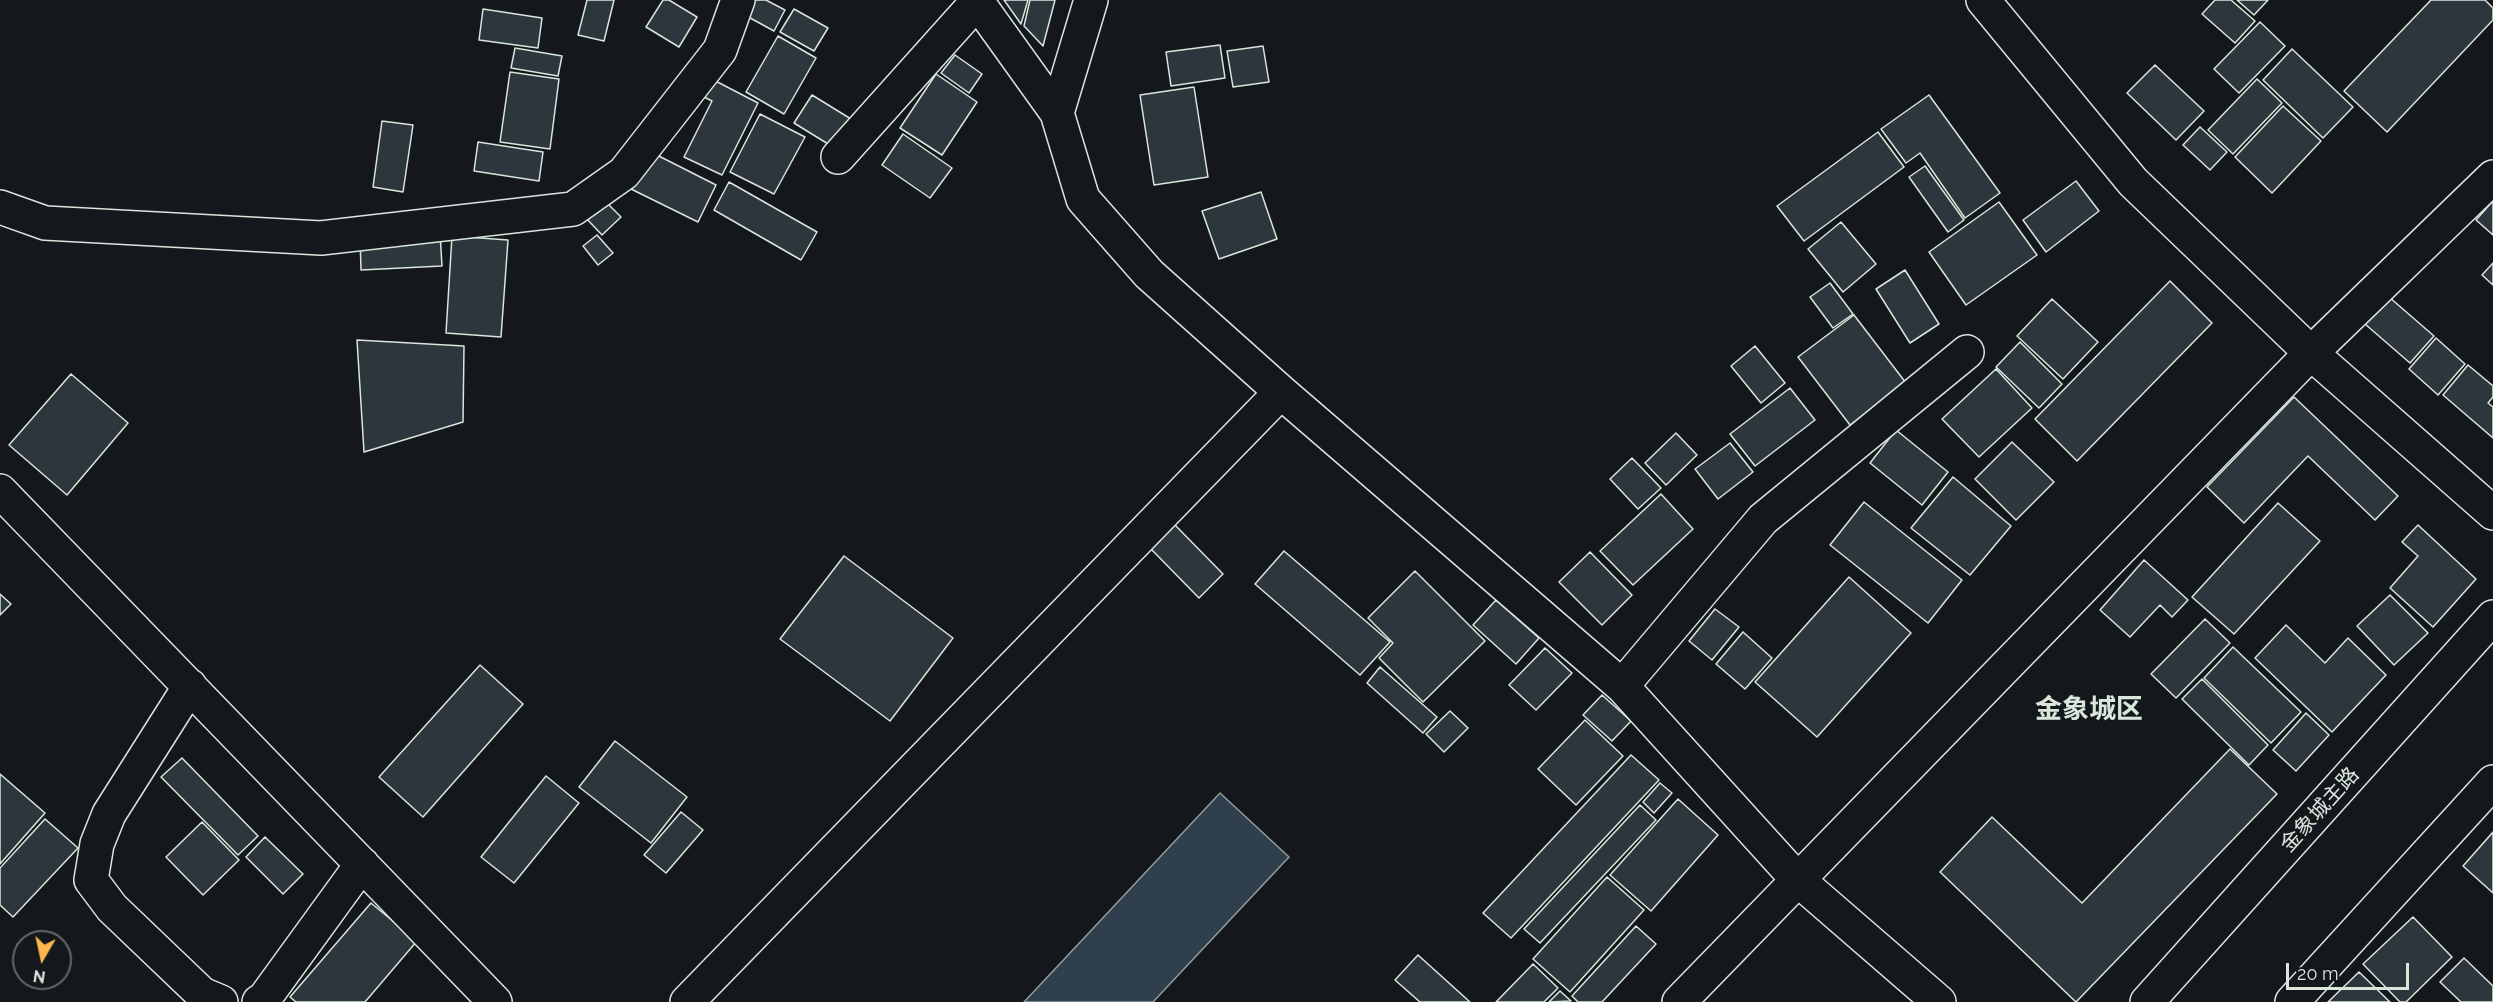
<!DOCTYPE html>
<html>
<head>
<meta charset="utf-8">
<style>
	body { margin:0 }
	#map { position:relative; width:2493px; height:1002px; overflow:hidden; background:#14181c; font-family:Raleway,sans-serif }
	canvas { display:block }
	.north { position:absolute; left:12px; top:930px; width:60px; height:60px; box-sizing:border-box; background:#14181c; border:2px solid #626a69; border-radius:50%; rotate:189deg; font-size:16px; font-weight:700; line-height:24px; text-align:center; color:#d8e6dc }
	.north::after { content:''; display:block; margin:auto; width:21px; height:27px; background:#ffb74d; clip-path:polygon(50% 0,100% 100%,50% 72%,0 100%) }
	.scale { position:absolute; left:2286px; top:963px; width:123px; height:27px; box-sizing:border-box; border:3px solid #d8e6dc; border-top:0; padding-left:8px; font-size:18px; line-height:21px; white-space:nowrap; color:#d8e6dc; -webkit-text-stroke:4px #14181c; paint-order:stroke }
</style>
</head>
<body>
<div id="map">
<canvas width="2493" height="1002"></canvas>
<div class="north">N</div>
<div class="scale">20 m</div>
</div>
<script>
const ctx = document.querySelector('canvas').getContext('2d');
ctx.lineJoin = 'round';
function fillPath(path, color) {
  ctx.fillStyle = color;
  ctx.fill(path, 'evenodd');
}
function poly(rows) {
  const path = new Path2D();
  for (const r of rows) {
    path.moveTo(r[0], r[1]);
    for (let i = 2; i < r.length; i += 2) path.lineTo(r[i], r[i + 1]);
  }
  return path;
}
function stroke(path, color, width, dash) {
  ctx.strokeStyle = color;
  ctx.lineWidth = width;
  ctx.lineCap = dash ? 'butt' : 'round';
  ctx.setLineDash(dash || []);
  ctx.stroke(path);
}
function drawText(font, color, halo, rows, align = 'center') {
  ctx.font = font + ' Raleway,"Noto Sans SC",sans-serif';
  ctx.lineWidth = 4.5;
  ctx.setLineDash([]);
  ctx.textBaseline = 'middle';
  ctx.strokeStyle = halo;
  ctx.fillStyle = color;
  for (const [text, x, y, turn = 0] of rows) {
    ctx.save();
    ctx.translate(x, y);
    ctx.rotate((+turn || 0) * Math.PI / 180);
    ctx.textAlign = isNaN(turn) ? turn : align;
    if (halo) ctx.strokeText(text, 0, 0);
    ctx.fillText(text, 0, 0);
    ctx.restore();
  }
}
const water = poly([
	[1220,793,1289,857,1153,1002,1024,1002,1220,793]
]);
fillPath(water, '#2f3f4d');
stroke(water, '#939e99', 1.5);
const building = poly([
	[587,0,614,0,604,41,578,35,587,0],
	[663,0,669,0,697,17,679,47,646,27,663,0],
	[748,0,766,0,785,10,774,31,741,13,748,0],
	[1004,0,1028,0,1021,24,1004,0],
	[1030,0,1055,0,1043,46,1024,26,1030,0],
	[2215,0,2231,0,2255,21,2235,43,2202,14,2215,0],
	[2237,0,2268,0,2254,15,2237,0],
	[2431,0,2485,0,2493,8,2493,20,2387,132,2344,91,2431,0],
	[483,9,542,18,538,48,479,40,483,9],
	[794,9,828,28,814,51,780,32,794,9],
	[2260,22,2285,46,2239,93,2214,69,2260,22],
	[778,36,816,58,784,114,746,92,778,36],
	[1220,45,1225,78,1171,86,1166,52,1220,45],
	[1263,46,1269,82,1233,87,1227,51,1263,46],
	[515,48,562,56,558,76,511,68,515,48],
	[2292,49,2353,107,2323,138,2263,80,2292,49],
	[955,55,982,74,969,93,941,73,955,55],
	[2155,65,2204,111,2176,140,2127,93,2155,65],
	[510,72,559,79,550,149,500,142,510,72],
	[702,74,758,103,722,175,684,157,712,101,694,92,702,74],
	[936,74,977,102,942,155,900,128,936,74],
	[2257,79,2282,103,2233,154,2208,130,2257,79],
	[1194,87,1208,177,1154,185,1140,95,1194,87],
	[812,95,851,119,833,147,794,123,812,95],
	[1929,95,2000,193,1965,218,1920,153,1906,163,1881,129,1929,95],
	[2283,106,2321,141,2272,193,2235,157,2283,106],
	[760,114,805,137,774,194,730,172,760,114],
	[382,121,413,125,403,192,373,187,382,121],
	[2200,127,2227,152,2210,170,2183,145,2200,127],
	[1878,132,1904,167,1804,241,1777,206,1878,132],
	[903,134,952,168,930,198,882,165,903,134],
	[478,142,543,152,539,181,474,171,478,142],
	[647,150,716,185,698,222,629,188,647,150],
	[1925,166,1964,220,1948,232,1909,177,1925,166],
	[2076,181,2099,211,2046,252,2023,220,2076,181],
	[729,182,817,232,801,260,714,210,729,182],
	[1261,192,1277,239,1219,259,1202,211,1261,192],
	[603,199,621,217,602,235,584,216,603,199],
	[2493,201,2493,235,2476,220,2493,201],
	[1999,202,2037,255,1966,305,1929,252,1999,202],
	[1841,222,1876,264,1843,292,1808,249,1841,222],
	[440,233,442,266,361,270,360,237,440,233],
	[597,235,613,253,598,265,583,246,597,235],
	[452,236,508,240,501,337,446,333,452,236],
	[2493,263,2493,285,2482,275,2493,263],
	[1905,270,1939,324,1910,343,1876,289,1905,270],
	[2170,281,2212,323,2077,461,2035,419,2170,281],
	[1830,283,1853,314,1833,328,1810,297,1830,283],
	[2389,297,2434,336,2410,363,2365,324,2389,297],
	[2052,299,2098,342,2063,379,2017,336,2052,299],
	[1854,315,1906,383,1850,425,1798,357,1854,315],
	[2436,338,2465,364,2438,395,2409,369,2436,338],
	[357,340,464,346,463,422,364,452,357,340],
	[2020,342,2062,384,2039,408,1996,367,2020,342],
	[1755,346,1785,383,1761,403,1731,366,1755,346],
	[2468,365,2493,386,2493,397,2488,403,2493,407,2493,438,2443,395,2468,365],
	[1996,369,2032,408,1979,457,1942,419,1996,369],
	[71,374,128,423,67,495,9,445,71,374],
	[1790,388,1815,420,1755,466,1730,434,1790,388],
	[2294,397,2398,496,2375,520,2308,456,2244,523,2207,487,2294,397],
	[1896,430,1948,472,1922,505,1870,463,1896,430],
	[1676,433,1697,455,1666,485,1645,463,1676,433],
	[2012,442,2054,482,2016,520,1975,479,2012,442],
	[1730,443,1753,472,1718,499,1695,469,1730,443],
	[1632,458,1661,488,1638,509,1610,479,1632,458],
	[1953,477,2011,526,1970,575,1911,528,1953,477],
	[1661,494,1693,529,1633,585,1600,551,1661,494],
	[1864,502,1962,580,1928,623,1830,545,1864,502],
	[2278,503,2320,541,2234,634,2192,597,2278,503],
	[1175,525,1223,574,1199,598,1151,549,1175,525],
	[2418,525,2476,579,2433,627,2390,588,2418,556,2402,542,2418,525],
	[1284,551,1390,642,1360,675,1255,584,1284,551],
	[1590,552,1632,595,1602,625,1559,582,1590,552],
	[844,556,953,638,890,721,780,639,844,556],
	[2144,560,2188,600,2172,617,2160,605,2130,637,2100,610,2144,560],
	[1415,571,1485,641,1423,702,1379,658,1393,643,1368,618,1415,571],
	[1849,577,1911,633,1817,737,1755,682,1849,577],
	[0,594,11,604,0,615,0,594],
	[2390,595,2428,633,2394,665,2357,626,2390,595],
	[1496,600,1539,638,1516,664,1473,625,1496,600],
	[1715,609,1739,627,1712,660,1689,641,1715,609],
	[2205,619,2230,643,2176,698,2151,674,2205,619],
	[2286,625,2325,663,2348,638,2386,675,2332,732,2255,658,2286,625],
	[1743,632,1772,658,1745,689,1716,664,1743,632],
	[2233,647,2301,712,2271,743,2204,678,2233,647],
	[1545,648,1572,673,1536,710,1509,685,1545,648],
	[480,665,523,704,423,817,379,777,480,665],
	[1380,667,1437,717,1423,733,1367,683,1380,667],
	[2202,679,2268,745,2249,765,2182,699,2202,679],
	[1602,695,1631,721,1612,741,1583,715,1602,695],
	[1450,711,1468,728,1444,752,1426,734,1450,711],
	[2306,713,2329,735,2296,771,2273,750,2306,713],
	[1585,720,1623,756,1576,805,1538,769,1585,720],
	[615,741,687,797,651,843,579,787,615,741],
	[2230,749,2277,794,2076,1002,1940,872,1992,817,2082,903,2230,749],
	[1631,755,1659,780,1511,938,1483,913,1631,755],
	[182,758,258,836,238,855,161,777,182,758],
	[0,774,45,813,0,864,0,774],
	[546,776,579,803,514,883,481,857,546,776],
	[1660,783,1672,793,1654,813,1643,802,1660,783],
	[1678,799,1718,835,1651,911,1610,875,1678,799],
	[1640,805,1656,820,1540,943,1524,929,1640,805],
	[681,812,703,830,666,873,644,855,681,812],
	[45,819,78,848,13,917,0,905,0,868,45,819],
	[202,822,239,860,203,895,166,857,202,822],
	[2493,832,2493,893,2463,866,2493,832],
	[265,837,303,874,283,894,246,857,265,837],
	[1607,877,1644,910,1570,992,1533,959,1607,877],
	[371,903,417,941,365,1002,296,1002,290,997,371,903],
	[2413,917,2452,957,2406,1002,2400,1002,2363,964,2413,917],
	[1636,926,1656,944,1602,1002,1578,1002,1572,996,1636,926],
	[1418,955,1470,1002,1420,1002,1395,980,1418,955],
	[2464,958,2493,986,2493,1002,2461,1002,2440,982,2464,958],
	[1533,964,1558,988,1544,1002,1496,1002,1533,964],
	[2359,972,2390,1002,2328,1002,2359,972],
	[1560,991,1571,1001,1549,1002,1560,991]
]);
fillPath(building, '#2c363c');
stroke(building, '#d8e6dc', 1.5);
const minor = poly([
	[976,0,1057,113],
	[1091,0,1057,113,1083,199,1149,274,1281,392,1622,686,1797,879,1939,1002],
	[838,157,977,2],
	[2493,177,2311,353,2493,513],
	[0,207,45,223,321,238,573,209,624,173,720,50,738,0],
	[0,491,495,1002],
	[190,686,109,814,97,844,91,880,112,908,202,994,221,1002],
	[1622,686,1763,519,1967,352],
	[259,1002,264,999,362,864],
	[687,1002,1281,392],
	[1679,1002,2311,353,2133,182,1983,0]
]);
const major = poly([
	[2147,1002,2493,617],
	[2292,1002,2493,782]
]);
stroke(minor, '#d8e6dc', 36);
stroke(major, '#d8e6dc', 36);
stroke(minor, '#14181c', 33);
stroke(major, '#14181c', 33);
drawText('21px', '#d8e6dc', '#14181c', [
	["金象城主路",2320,810,-48]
]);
drawText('bold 27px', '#d8e6dc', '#14181c', [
	["金象城区",2089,710]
]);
</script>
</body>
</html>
